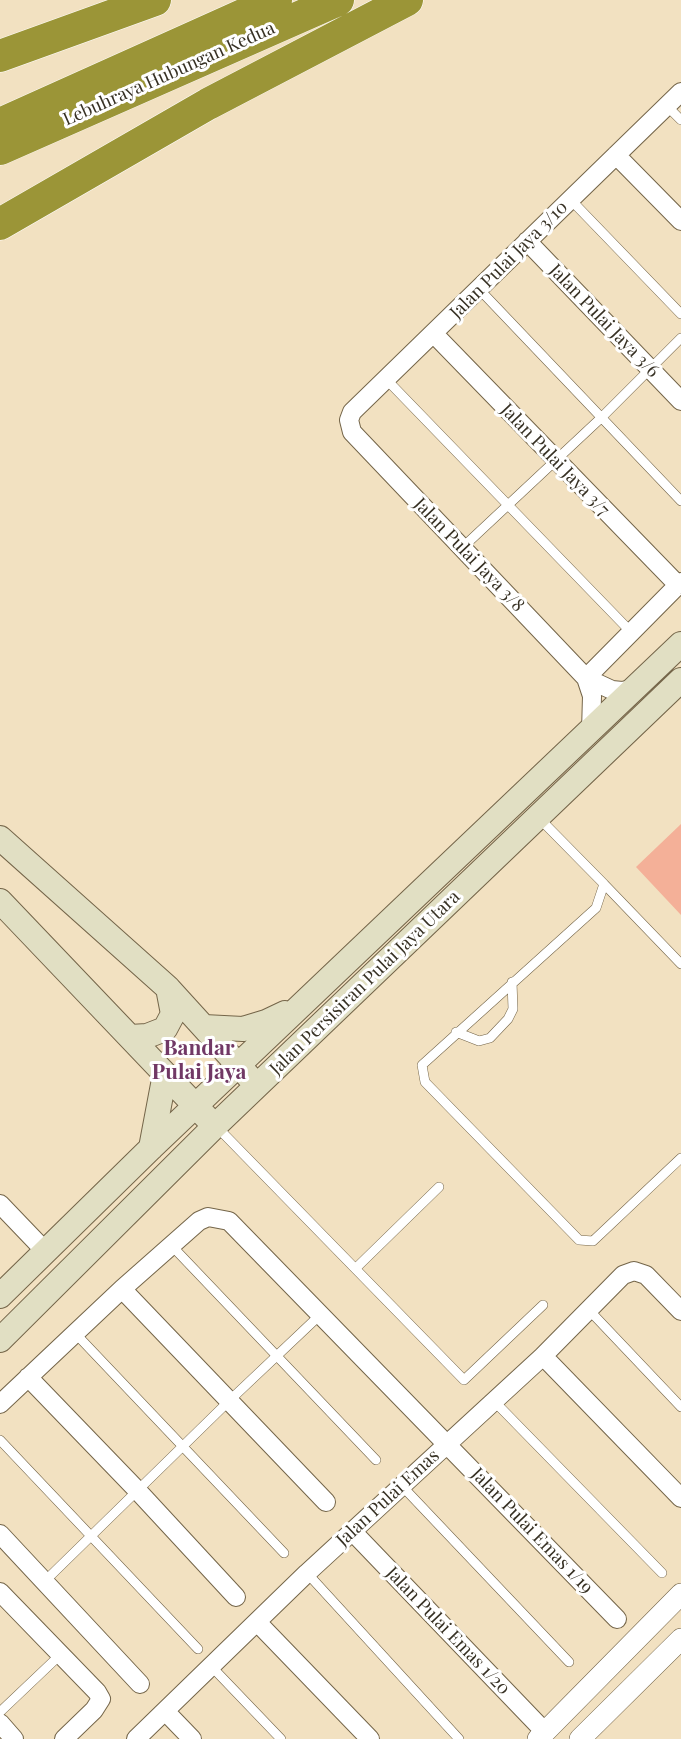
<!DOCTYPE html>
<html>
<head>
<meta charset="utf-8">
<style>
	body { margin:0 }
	canvas { display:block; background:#f2e1c1 }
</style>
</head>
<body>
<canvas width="681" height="1739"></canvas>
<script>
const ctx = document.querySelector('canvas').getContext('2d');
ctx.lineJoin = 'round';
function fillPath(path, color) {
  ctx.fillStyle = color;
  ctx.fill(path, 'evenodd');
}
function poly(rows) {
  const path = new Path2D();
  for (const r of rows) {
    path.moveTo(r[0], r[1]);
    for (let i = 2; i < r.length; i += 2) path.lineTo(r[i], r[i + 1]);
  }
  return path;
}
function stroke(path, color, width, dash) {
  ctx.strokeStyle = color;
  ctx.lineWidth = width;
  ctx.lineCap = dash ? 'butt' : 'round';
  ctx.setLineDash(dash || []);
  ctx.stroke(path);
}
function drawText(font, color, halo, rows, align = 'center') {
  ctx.font = font + ' "Playfair Display",serif';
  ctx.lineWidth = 6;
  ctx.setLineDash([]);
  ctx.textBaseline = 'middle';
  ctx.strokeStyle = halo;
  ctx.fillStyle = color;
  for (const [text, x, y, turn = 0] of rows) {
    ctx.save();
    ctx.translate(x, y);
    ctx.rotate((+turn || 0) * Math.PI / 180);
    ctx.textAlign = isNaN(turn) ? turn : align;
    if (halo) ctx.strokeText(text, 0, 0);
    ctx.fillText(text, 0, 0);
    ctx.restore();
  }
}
fillPath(poly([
	[681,824,681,915,636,867]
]), '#f4b098');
const service = poly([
	[667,106,681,120],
	[570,199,681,314],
	[479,289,681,501],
	[386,379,631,632],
	[462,548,601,418,681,338],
	[538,817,604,884,596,908,422,1065,425,1082,579,1240,593,1241,681,1158],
	[604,884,681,964],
	[456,1032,479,1041,490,1038,508,1019,513,1009,512,982],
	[217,1127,464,1380,543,1305],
	[171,1245,376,1460],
	[356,1268,439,1187],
	[589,1310,681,1407],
	[75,1333,284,1553],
	[493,1400,662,1573],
	[0,1440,198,1649],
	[402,1486,569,1662],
	[307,1573,459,1739],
	[45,1581,229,1401,321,1314],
	[211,1666,281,1739],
	[0,1712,61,1654]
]);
const minor = poly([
	[616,155,681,221],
	[527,241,681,401],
	[434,334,678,585],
	[586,678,681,582],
	[586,678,592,696,591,731],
	[637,688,622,691,612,690,586,678,352,432,349,420,352,412,681,92],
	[0,1204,46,1252],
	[122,1289,326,1502],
	[543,1356,681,1498],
	[28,1377,137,1490,236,1597],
	[0,1404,122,1289,199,1221,208,1217,229,1221,617,1619],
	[352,1531,545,1732],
	[0,1534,140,1684],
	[0,1592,97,1692,101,1699,94,1710,64,1739],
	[257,1622,370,1739],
	[165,1711,192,1739],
	[0,1723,14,1739],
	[136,1739,307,1573,543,1356,623,1275,634,1271,646,1275,681,1311]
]);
const tertiary = poly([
	[538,1739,681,1594],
	[580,1739,681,1639]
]);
const secondary = poly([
	[0,838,168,988,249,1077],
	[0,901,207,1118],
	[204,1027,243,1029,266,1022,285,1013],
	[130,1037,147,1036,165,1029,173,1014,168,988],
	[151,1148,165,1074],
	[0,1296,151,1148,681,644],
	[0,1340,215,1126,681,680]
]);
const motorway = poly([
	[0,56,155,0],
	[0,124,276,0],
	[0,149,338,0],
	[0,224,208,104,407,0]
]);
stroke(service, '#746549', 10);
stroke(minor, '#746549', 20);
stroke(tertiary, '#746549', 22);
stroke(secondary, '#746549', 26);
stroke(motorway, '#fff', 33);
stroke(service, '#fff', 9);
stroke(minor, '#fff', 18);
stroke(tertiary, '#fff', 21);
stroke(secondary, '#e1dfc3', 24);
stroke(motorway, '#9b9537', 32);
drawText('18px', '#373124', '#fff', [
	["Lebuhraya Hubungan Kedua",169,74,-24],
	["Jalan Pulai Jaya 3/10",509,260,-45],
	["Jalan Pulai Jaya 3/6",604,321,46],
	["Jalan Pulai Jaya 3/7",555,460,46],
	["Jalan Pulai Jaya 3/8",469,555,46],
	["Jalan Persisiran Pulai Jaya Utara",365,983,-44],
	["Jalan Pulai Emas",388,1498,-43],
	["Jalan Pulai Emas 1/19",532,1531,46],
	["Jalan Pulai Emas 1/20",448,1631,46]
]);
drawText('bold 21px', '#713865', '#fff', [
	["Bandar",199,1048],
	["Pulai Jaya",199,1072]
]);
</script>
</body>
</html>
